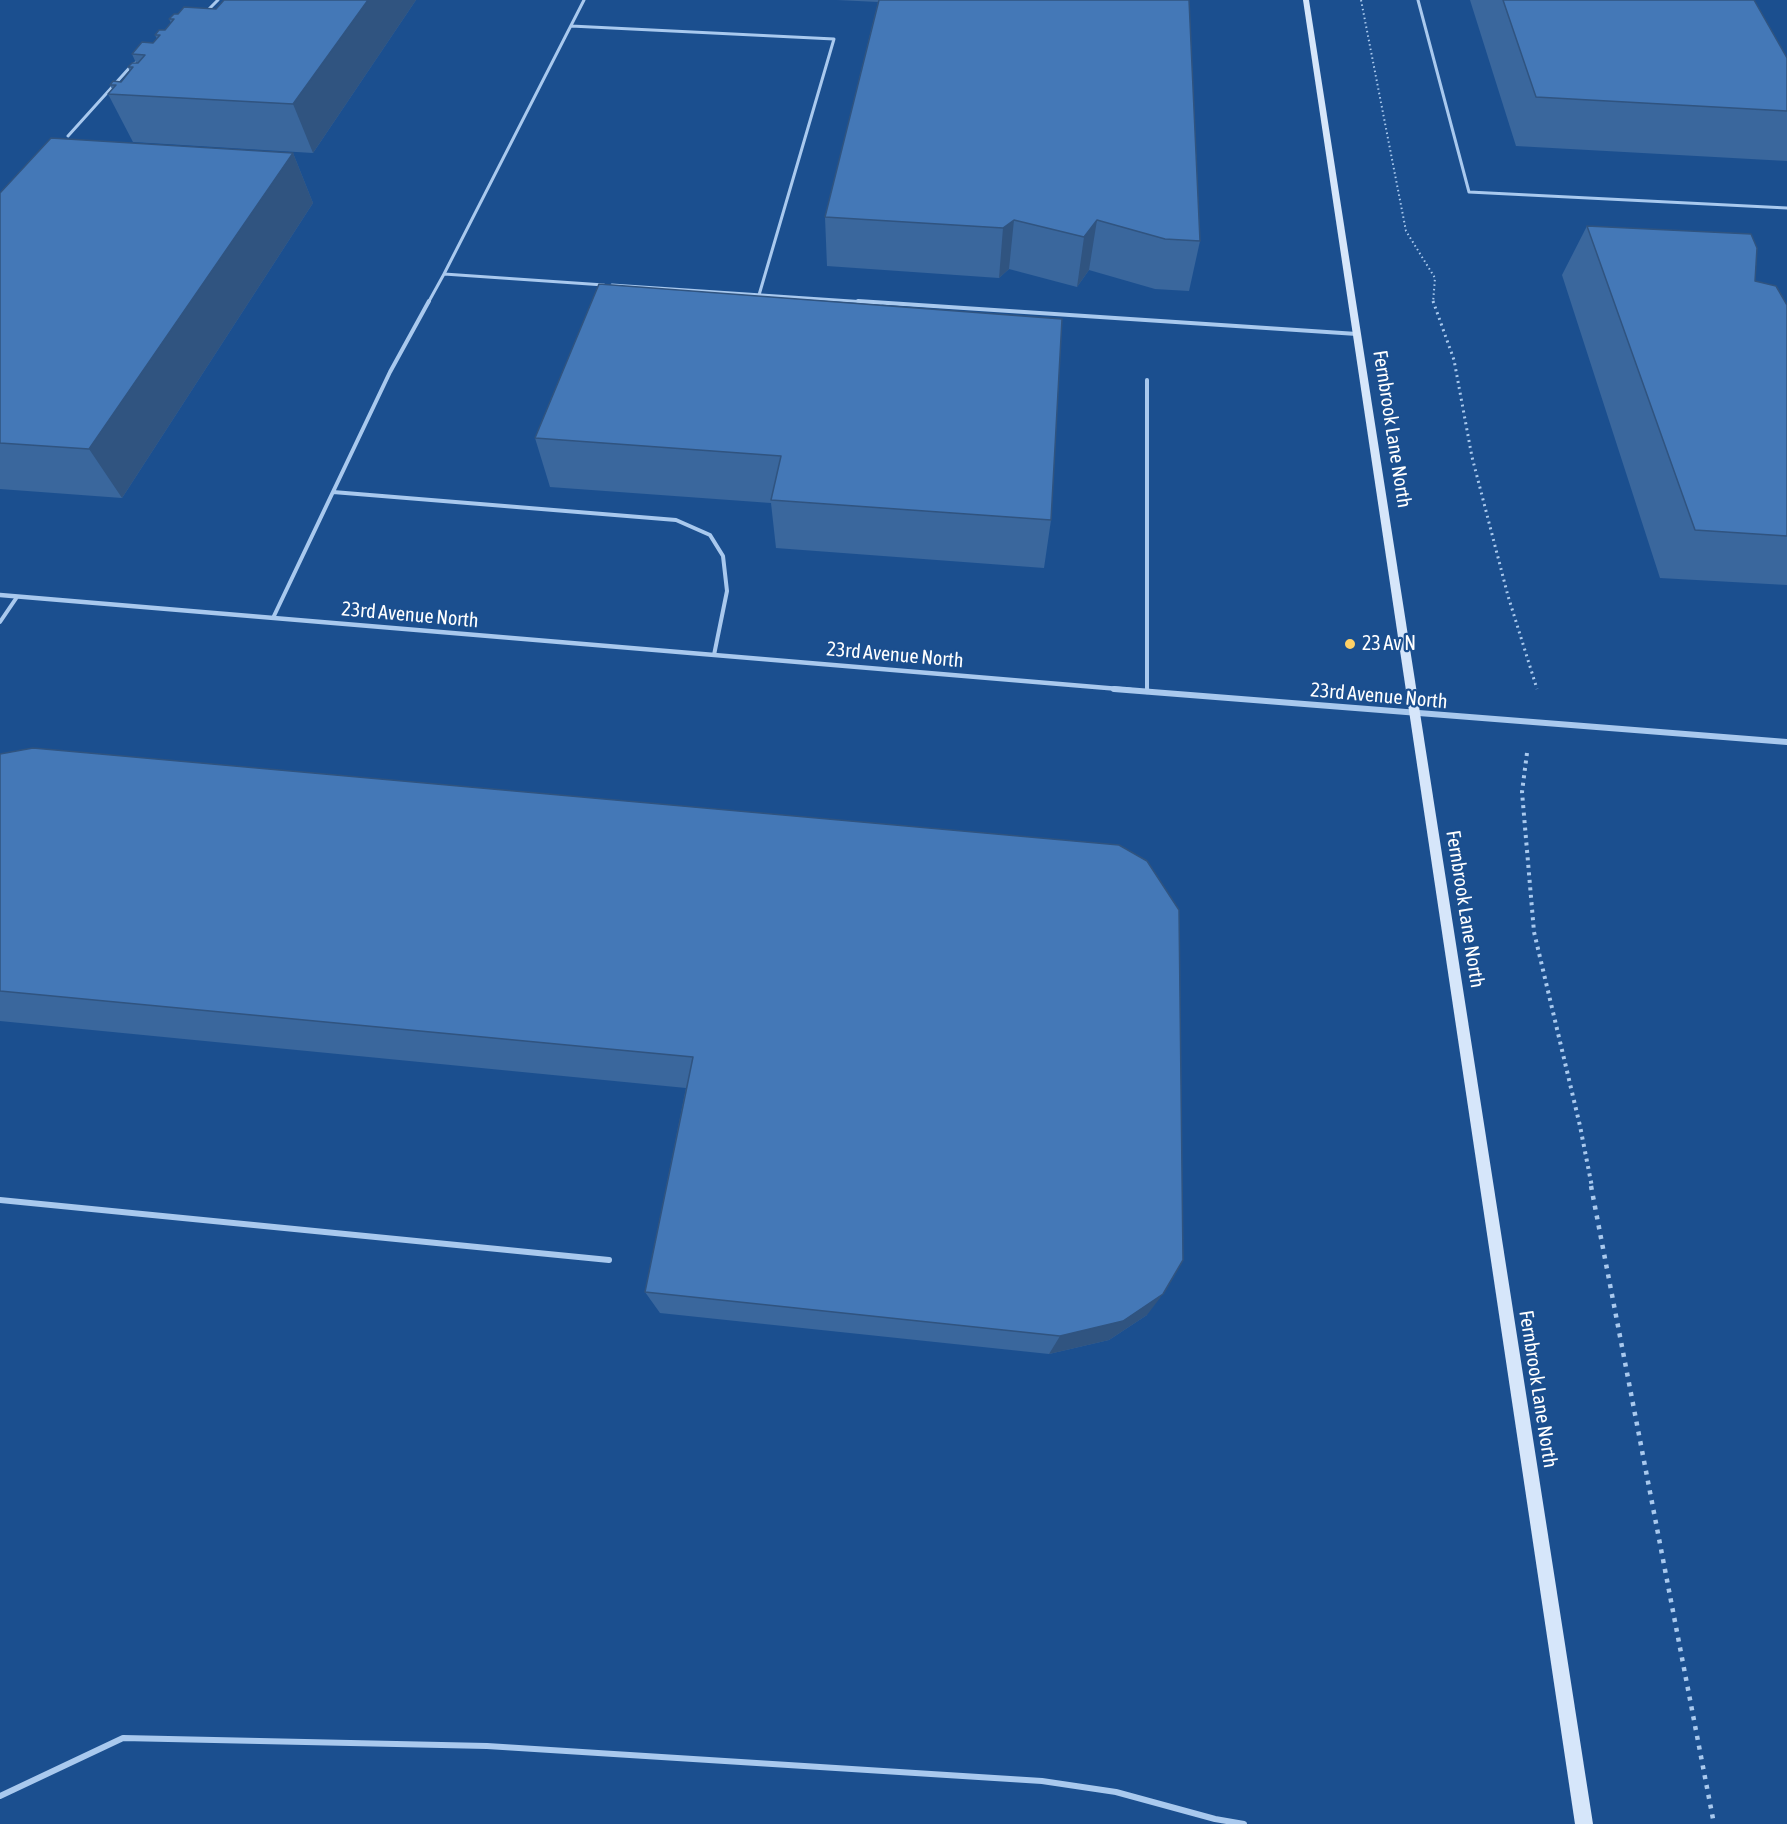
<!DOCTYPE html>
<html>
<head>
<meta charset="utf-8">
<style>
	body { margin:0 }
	canvas { display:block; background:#1b4f8f }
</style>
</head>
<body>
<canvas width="1787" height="1824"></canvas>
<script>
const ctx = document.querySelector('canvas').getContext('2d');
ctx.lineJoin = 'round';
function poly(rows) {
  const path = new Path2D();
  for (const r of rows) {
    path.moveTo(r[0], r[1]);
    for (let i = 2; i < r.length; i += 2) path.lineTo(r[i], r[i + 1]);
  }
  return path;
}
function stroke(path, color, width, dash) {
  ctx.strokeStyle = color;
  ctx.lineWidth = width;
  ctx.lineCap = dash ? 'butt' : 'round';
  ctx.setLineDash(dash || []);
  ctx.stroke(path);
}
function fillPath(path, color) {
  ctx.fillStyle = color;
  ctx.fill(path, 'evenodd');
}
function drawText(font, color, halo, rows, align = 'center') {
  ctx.font = font + ' "Asap Condensed",sans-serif';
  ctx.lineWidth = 4.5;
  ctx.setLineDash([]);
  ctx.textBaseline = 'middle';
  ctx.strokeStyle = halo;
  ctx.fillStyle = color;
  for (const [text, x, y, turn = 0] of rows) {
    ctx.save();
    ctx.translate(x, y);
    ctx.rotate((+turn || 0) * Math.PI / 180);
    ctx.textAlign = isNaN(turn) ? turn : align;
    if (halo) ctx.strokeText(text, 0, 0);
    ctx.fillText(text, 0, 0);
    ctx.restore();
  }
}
stroke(poly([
	[1361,0,1406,231,1435,278,1433,303]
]), '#a9c9ee', 2, [1.5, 3]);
stroke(poly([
	[1433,301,1454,360,1472,457,1508,596,1537,689]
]), '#a9c9ee', 3, [2, 4]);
stroke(poly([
	[1527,753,1522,792,1534,932,1580,1126,1592,1187]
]), '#a9c9ee', 4, [3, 4.5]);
stroke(poly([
	[1591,1186,1714,1824]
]), '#a9c9ee', 4.5, [4, 6]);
stroke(poly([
	[584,0,444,274,604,285],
	[1418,0,1469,192,1787,208],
	[207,11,218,0],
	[571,26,834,39,759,295],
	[68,136,132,65,141,60],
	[612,285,881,303],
	[428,303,444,274]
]), '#a9c9ee', 3);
stroke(poly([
	[858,301,1357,334],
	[1147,380,1147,690],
	[333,492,676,520,710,535,723,556,727,591,714,655],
	[273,618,390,372,429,301],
	[0,622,17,597]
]), '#a9c9ee', 4);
stroke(poly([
	[1147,689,1147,692]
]), '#a9c9ee', 4.5);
stroke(poly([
	[0,1200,609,1260],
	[0,1796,123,1738,487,1746,1042,1781,1116,1792,1215,1819,1244,1824]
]), '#a9c9ee', 6);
stroke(poly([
	[0,595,1131,690]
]), '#a9c9ee', 4.5);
stroke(poly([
	[1114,689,1787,742]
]), '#a9c9ee', 6);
fillPath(poly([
	[1303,0,1309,0,1593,1824,1575,1824,1303,0]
]), '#d6e6fa');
fillPath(poly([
	[224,0,416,0,313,153,133,142,108,94,112,89,110,85,121,82,130,72,128,67,136,63,132,54,153,43,157,39,155,35,165,30,171,23,169,19,178,14,216,9],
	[837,0,1189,0,1200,241,1189,291,1155,289,1089,270,1077,287,1009,269,999,278,827,266,825,217,878,2],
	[1470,0,1754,0,1787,58,1787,161,1516,146],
	[293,153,313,203,122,498,0,489,0,193],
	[1587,226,1755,281,1787,305,1787,585,1660,578,1562,275],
	[1062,319,1051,520,1044,568,776,548,771,503,550,487,535,438],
	[0,754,1119,845,1147,1315,1109,1340,1049,1354,660,1313,645,1292,686,1088,0,1021]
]), '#3a679d');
fillPath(poly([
	[368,0,416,0,313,153,293,104],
	[293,153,313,203,122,498,89,449],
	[1014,220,1009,269,999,278,1003,228],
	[1097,220,1089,270,1077,287,1084,237],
	[1163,1294,1147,1315,1109,1340,1049,1354,1060,1336]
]), '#305480');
const building = poly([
	[224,0,368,0,293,104,108,94,116,85,110,85,113,81,121,82,133,67,128,67,132,63,138,63,145,55,132,54,142,42,153,43,160,35,155,35,159,30,165,30,174,19,169,19,174,14,178,14,184,7,216,9,224,0],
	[879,0,1189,0,1200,241,1165,239,1097,220,1084,237,1014,220,1003,228,825,217,879,0],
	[1503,0,1754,0,1787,58,1787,111,1536,97,1503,0],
	[51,138,293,153,89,449,0,443,0,193,51,138],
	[1587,226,1751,234,1757,248,1755,281,1776,286,1787,305,1787,536,1695,530,1587,226],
	[599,284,1062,319,1051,520,771,500,781,456,535,438,599,284],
	[33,748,1119,845,1147,861,1179,910,1183,1260,1163,1294,1123,1321,1060,1336,645,1292,693,1057,0,991,0,754,33,748]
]);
fillPath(building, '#4478b7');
stroke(building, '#305480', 1.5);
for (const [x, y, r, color] of [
	[1350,644,6,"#ffd166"]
]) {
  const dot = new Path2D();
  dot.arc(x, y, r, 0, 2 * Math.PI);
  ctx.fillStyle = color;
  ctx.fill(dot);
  stroke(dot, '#1b4f8f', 2);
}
drawText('20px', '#fff', '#1b4f8f', [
	["Fernbrook Lane North",1392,429,81],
	["23rd Avenue North",410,615,5],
	["23rd Avenue North",895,655,5],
	["23rd Avenue North",1379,696,5],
	["Fernbrook Lane North",1465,909,81],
	["Fernbrook Lane North",1538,1389,81]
]);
drawText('20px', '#fff', '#1b4f8f', [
	["23 Av N",1362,644]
], 'left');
</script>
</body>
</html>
